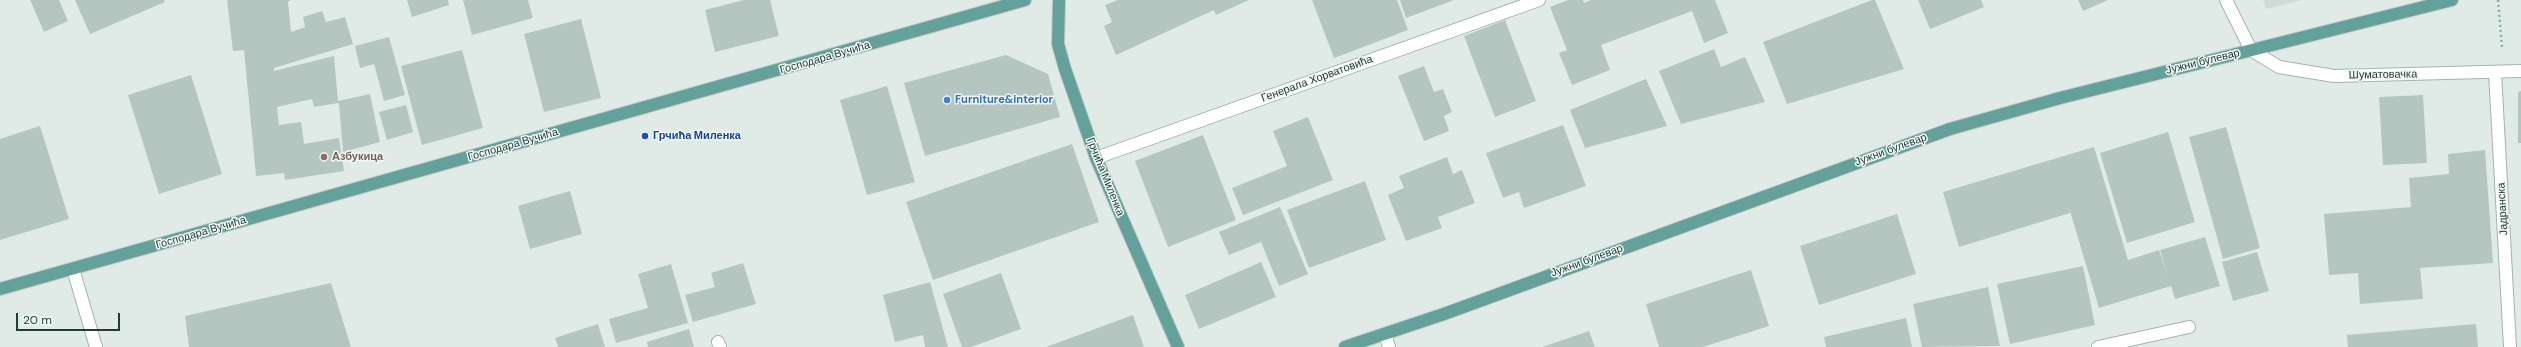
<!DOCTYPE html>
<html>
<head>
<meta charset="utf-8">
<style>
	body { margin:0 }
	#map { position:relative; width:2521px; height:347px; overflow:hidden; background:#e0ebe8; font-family:"DM Sans",sans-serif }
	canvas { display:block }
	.scale { position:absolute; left:16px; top:313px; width:104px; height:18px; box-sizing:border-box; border:2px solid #203c38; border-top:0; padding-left:5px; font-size:12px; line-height:14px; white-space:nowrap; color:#203c38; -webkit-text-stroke:3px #f0f8f5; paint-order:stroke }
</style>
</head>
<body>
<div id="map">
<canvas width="2521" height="347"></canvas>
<div class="scale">20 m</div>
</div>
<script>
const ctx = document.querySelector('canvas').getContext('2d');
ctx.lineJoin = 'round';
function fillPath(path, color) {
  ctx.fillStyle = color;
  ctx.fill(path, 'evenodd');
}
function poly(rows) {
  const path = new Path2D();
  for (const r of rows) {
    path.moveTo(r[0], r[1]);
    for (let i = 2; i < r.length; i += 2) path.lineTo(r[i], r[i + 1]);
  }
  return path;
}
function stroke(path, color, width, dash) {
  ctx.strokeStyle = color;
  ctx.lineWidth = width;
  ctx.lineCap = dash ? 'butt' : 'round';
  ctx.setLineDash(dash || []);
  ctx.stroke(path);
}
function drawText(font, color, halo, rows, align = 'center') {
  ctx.font = font + ' "DM Sans",sans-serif';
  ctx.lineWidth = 3;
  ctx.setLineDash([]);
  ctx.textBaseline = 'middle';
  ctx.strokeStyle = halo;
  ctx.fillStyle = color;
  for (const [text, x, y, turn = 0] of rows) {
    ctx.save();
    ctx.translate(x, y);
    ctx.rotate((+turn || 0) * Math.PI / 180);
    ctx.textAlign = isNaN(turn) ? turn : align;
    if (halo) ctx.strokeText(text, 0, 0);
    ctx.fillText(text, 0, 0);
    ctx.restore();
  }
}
fillPath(poly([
	[2263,0,2302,0,2266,9]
]), '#cedbd7');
fillPath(poly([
	[30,0,59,0,68,21,44,32],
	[75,0,164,0,165,2,90,34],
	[227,0,291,0,288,2,291,32,305,27,303,17,322,11,326,22,345,17,353,44,274,68,274,71,334,56,338,101,370,94,380,142,343,152,339,103,314,107,312,99,277,107,279,125,301,122,304,144,339,138,344,171,285,180,284,173,256,176,244,50,233,51],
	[407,0,448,0,449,5,412,17],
	[463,0,528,0,533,18,472,35],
	[744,0,770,0,779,36,715,52,705,10],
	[1118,0,1249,0,1216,15,1214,10,1116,55,1104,26,1112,22,1105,5],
	[1312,0,1397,0,1408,30,1334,58],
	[1400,0,1454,0,1406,18],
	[1568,0,1583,0,1584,3,1591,0,1715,0,1728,33,1704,43,1692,11,1601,45,1610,70,1572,85,1559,53,1567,50,1550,7],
	[1872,0,1875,0,1904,69,1787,104,1763,42],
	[1918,0,1981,0,1984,7,1930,29],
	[2078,0,2108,0,2083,11],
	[581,19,601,98,544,112,524,34],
	[1505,20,1536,101,1495,117,1464,36],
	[389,37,405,95,384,101,374,64,360,68,355,46],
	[1714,49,1721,67,1745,57,1765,102,1681,124,1659,71],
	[462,50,483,128,422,145,401,66],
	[1006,55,1048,74,1060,117,925,156,904,83],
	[1424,66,1434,92,1443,89,1452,112,1444,116,1449,131,1424,141,1398,76],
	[191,75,222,174,159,194,128,95],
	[1646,79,1667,126,1585,148,1570,110],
	[887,86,915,182,867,195,840,100],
	[2521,91,2521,143,2518,143,2518,92],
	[2423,95,2427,163,2383,165,2379,97],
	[406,105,413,132,387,140,379,112],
	[1308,117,1333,180,1243,215,1232,188,1287,166,1273,131],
	[1563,125,1586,186,1524,208,1519,192,1503,198,1486,153],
	[40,126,69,219,0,240,0,139],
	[2226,127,2260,248,2223,259,2189,137],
	[2168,132,2195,222,2127,243,2100,153],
	[1203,135,1236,220,1168,247,1135,161],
	[1072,144,1099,222,933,280,906,202],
	[2094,147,2128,260,2159,250,2168,277,2160,250,2205,237,2220,286,2175,299,2171,286,2099,308,2069,208,2070,213,1959,247,1943,192],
	[2485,150,2493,263,2420,268,2423,299,2360,304,2358,273,2329,275,2324,214,2411,207,2409,178,2449,174,2448,154],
	[1447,157,1453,174,1462,170,1475,203,1438,217,1442,228,1406,241,1388,195,1404,188,1399,176],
	[1365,181,1386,240,1309,268,1287,210],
	[570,191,582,234,530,249,518,206],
	[1280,207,1308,274,1279,286,1261,242,1229,255,1219,232],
	[1897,214,1916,274,1819,305,1800,246],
	[2257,252,2269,291,2233,301,2222,262],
	[1261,262,1276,297,1199,329,1185,295],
	[743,263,756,304,693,322,685,295,715,287,711,273],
	[671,264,688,323,616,343,609,319,648,308,638,274],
	[2083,266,2095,325,2010,344,1997,284],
	[1751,270,1769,326,1703,347,1659,347,1646,304],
	[1001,273,1021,329,971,347,962,347,943,294],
	[930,282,948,347,925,347,923,335,895,342,883,295],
	[331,283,351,347,189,347,185,316],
	[1988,287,2000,346,1922,347,1913,304],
	[1133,315,1144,347,1046,347],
	[1906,318,1912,347,1826,347,1824,337],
	[598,324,605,347,558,347,555,338],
	[2476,324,2478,347,2348,347,2347,335],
	[689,329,694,347,648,347,647,342],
	[1589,331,1595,347,1542,347]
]), '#b5c6c1');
const minor = poly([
	[2226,0,2251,50,2279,67,2334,76,2521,71],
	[2495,72,2510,347],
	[1096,158,1539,0],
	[73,269,96,347],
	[1385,334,1389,347],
	[718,342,720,347],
	[2098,347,2189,327]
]);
const major = poly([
	[1059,0,1058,44,1065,69,1096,158,1178,347],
	[0,289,1025,0],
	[1345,347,1444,314,1950,129,2060,98,2452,0]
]);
stroke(minor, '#a3b3b0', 14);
stroke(major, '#c1c8c7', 14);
stroke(poly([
	[2498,0,2502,47]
]), '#80afa7', 2.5, [2, 3]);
stroke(minor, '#fff', 12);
stroke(major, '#64a19a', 12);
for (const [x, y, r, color] of [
	[947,100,4,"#3f7fe0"],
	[645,136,4,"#1a4fb4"],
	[324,157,4,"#8d6e63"]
]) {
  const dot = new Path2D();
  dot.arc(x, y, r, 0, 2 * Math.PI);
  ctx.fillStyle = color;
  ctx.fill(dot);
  stroke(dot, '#f0f8f5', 1.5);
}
drawText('11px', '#203c38', '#f0f8f5', [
	["Господара Вучића",825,58,-16],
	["Јужни булевар",2203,62,-14],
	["Шуматовачка",2383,75,-1],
	["Генерала Хорватовића",1317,79,-20],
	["Господара Вучића",513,145,-16],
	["Јужни булевар",1891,150,-20],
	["Грчића Миленка",1105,177,68],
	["Јадранска",2503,209,-93],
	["Господара Вучића",201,233,-16],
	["Јужни булевар",1587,261,-20]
]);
drawText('bold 11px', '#366cbe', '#f0f8f5', [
	["Furniture&interior",955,100]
], 'left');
drawText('bold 11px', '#164399', '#f0f8f5', [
	["Грчића Миленка",653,136]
], 'left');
drawText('bold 11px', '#785e54', '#f0f8f5', [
	["Азбукица",332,157]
], 'left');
</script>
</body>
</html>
